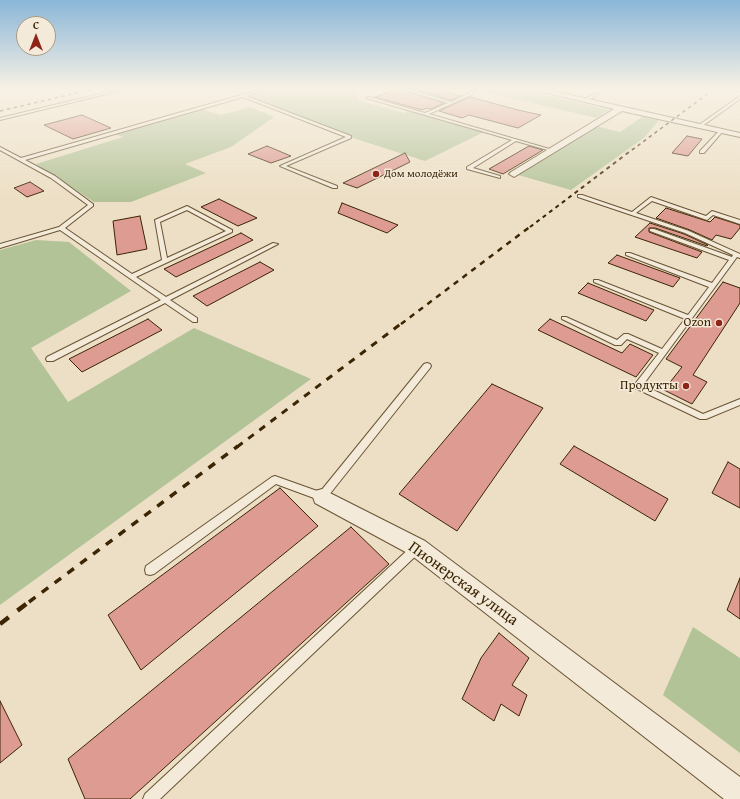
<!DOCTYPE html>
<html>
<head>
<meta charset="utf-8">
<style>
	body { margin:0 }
	#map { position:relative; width:740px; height:799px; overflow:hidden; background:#eddfc5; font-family:"Gentium Book Plus",serif }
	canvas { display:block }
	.north { position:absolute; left:16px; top:16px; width:40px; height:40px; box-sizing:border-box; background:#f3ead9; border:1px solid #a99b83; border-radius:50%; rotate:0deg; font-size:11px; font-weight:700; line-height:16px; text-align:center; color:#3b2502 }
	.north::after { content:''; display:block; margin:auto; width:14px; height:18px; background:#8f2418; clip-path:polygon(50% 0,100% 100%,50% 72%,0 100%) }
</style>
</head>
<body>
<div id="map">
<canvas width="740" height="799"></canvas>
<div class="north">С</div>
</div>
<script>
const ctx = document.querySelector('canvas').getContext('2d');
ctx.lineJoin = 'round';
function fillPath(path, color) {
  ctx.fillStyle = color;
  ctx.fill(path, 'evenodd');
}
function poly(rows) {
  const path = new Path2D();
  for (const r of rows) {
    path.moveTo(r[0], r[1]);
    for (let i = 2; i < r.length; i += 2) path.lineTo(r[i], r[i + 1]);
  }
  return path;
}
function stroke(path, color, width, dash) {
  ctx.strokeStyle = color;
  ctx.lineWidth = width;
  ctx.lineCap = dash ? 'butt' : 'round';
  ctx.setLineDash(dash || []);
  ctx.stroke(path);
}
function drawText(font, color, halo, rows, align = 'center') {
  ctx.font = font + ' "Gentium Book Plus",serif';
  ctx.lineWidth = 3;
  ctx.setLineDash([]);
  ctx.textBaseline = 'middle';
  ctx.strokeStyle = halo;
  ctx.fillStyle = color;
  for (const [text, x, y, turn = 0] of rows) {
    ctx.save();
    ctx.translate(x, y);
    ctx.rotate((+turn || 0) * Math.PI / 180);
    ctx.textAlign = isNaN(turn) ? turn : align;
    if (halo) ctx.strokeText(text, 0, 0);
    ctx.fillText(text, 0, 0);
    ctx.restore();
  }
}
fillPath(poly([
	[276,89,350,89,358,93,357,100,404,113,410,110,484,132,425,161,356,139,249,97],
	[482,89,521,89,609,110,596,118,481,91],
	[250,107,274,117,231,147,185,164,206,173,131,202,94,202,36,164,123,137,115,134,201,109,221,115],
	[642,117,659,120,645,137,571,190,518,175,596,126,620,132],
	[36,240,69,242,131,291,31,348,68,402,194,328,311,379,0,605,0,250],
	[693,627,740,658,740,753,663,695]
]), '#b3c398');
const building = poly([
	[397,89,400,89,444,103,431,109,427,108,422,110,375,97,397,89],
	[414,89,437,89,461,96,451,100,414,89],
	[470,97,518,110,541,115,518,128,469,115,462,118,439,111,470,97],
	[82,115,111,128,73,139,44,125,82,115],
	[687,136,702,139,688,156,672,153,687,136],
	[267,146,291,156,271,163,248,154,267,146],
	[529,146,543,150,503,174,489,169,529,146],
	[405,153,410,162,357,188,343,183,405,153],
	[30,182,44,191,27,197,14,188,30,182],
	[219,199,257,218,238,226,201,207,219,199],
	[342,203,398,225,387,233,338,213,342,203],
	[666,208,710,222,715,217,740,225,740,228,731,239,716,235,712,240,690,230,656,218,666,208],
	[140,216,147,249,117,255,113,221,140,216],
	[650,223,684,234,708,245,707,246,655,228,649,228,649,232,702,252,697,258,635,237,650,223],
	[241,233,253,240,176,277,164,269,241,233],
	[617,255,680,278,673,287,608,263,617,255],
	[260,262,274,270,207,306,193,296,260,262],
	[723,282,740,288,740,303,693,375,707,382,692,404,664,390,682,367,666,359,723,282],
	[588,283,654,310,646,321,578,293,588,283],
	[148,319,162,330,82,372,69,359,148,319],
	[550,319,622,353,630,344,653,355,636,377,538,330,550,319],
	[492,384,543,408,457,531,399,494,492,384],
	[574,446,668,499,655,521,560,464,574,446],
	[728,462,740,469,740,508,712,493,728,462],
	[280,488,318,526,141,670,108,615,280,488],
	[351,527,389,564,130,799,85,799,68,759,351,527],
	[740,578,740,619,727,610,740,578],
	[499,633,529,658,512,685,527,695,519,716,501,704,494,721,462,699,481,658,499,633],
	[0,701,22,745,0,763,0,701]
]);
fillPath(building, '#dd9b92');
stroke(building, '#3b2502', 1);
const service = poly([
	[120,89,127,89,0,120,0,118,120,89],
	[262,89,268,89,246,96,351,136,351,138,286,166,337,186,337,188,333,188,280,166,346,137,243,97,25,160,55,176,93,204,93,206,65,228,132,274,162,260,155,220,187,206,232,230,232,232,136,277,166,297,273,243,278,244,170,300,197,318,197,322,193,322,165,303,53,361,47,361,46,359,47,357,161,300,60,230,0,248,0,244,59,227,88,205,51,178,0,150,0,147,21,158,262,89],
	[187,210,226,231,167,258,160,222,187,210],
	[407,89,451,102,469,93,473,89,477,89,471,95,429,114,553,150,551,151,516,141,473,168,500,176,500,178,467,169,467,167,512,140,366,98,369,97,425,113,448,103,401,89,407,89],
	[596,93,599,94,585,102,582,101,596,93],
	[740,96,740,99,701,127,699,127,699,125,740,96],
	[720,130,723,131,704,153,700,153,700,151,720,130],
	[578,195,582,195,632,212,651,197,706,216,712,211,740,220,740,224,713,215,707,220,652,201,636,213,689,231,740,254,740,258,737,257,643,385,703,414,740,399,740,405,706,419,700,419,635,388,634,386,635,384,659,353,627,339,621,345,615,345,562,319,562,317,566,317,617,340,624,334,628,334,662,349,685,319,594,282,594,280,598,280,688,315,709,287,626,255,626,253,630,253,712,283,729,260,650,231,650,229,654,229,732,257,733,255,685,233,578,197,578,195],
	[427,363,430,364,431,366,430,368,325,500,322,501,276,484,154,574,150,575,146,574,145,570,146,566,272,477,275,476,320,492,424,364,427,363],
	[417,543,421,545,422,548,421,551,160,799,143,799,145,794,413,545,417,543]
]);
const minor = poly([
	[530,89,544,89,740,133,740,137,622,111,514,177,509,174,511,172,614,109,530,89],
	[322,489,425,541,740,777,740,799,724,799,411,555,315,503,313,497,315,491,322,489]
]);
stroke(service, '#685433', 2);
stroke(minor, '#685433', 2);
fillPath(service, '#f3ead9');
fillPath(minor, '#f3ead9');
stroke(poly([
	[0,111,93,89],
	[632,150,714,89]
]), '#3b2502', 1.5, [3.5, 3.5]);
stroke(poly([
	[530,227,633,149]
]), '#3b2502', 2, [4, 4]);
stroke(poly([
	[401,324,531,226]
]), '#3b2502', 2.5, [5.5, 5.5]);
stroke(poly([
	[237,447,402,323]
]), '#3b2502', 3, [7, 7]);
stroke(poly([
	[29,602,238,446]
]), '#3b2502', 3.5, [8, 8]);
stroke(poly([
	[0,624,30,601]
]), '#3b2502', 4.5, [11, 11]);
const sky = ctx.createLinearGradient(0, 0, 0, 201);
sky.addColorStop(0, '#8ab6d8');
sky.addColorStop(0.44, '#f7f1e5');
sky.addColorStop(1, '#f7f1e500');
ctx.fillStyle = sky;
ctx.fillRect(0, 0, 740, 201);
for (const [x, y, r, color] of [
	[376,174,4,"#8f2418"],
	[719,323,4,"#8f2418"],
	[686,386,4,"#8f2418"]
]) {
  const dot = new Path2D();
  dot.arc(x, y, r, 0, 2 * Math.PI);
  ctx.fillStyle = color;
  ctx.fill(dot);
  stroke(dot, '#f3ead9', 1.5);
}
drawText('11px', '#3b2502', '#f3ead9', [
	["Дом молодёжи",384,174]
], 'left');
drawText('13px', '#3b2502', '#f3ead9', [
	["Ozon",711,323],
	["Продукты",678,386]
], 'right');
drawText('16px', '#3b2502', '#f3ead9', [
	["Пионерская улица",463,584,36]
]);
</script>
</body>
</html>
